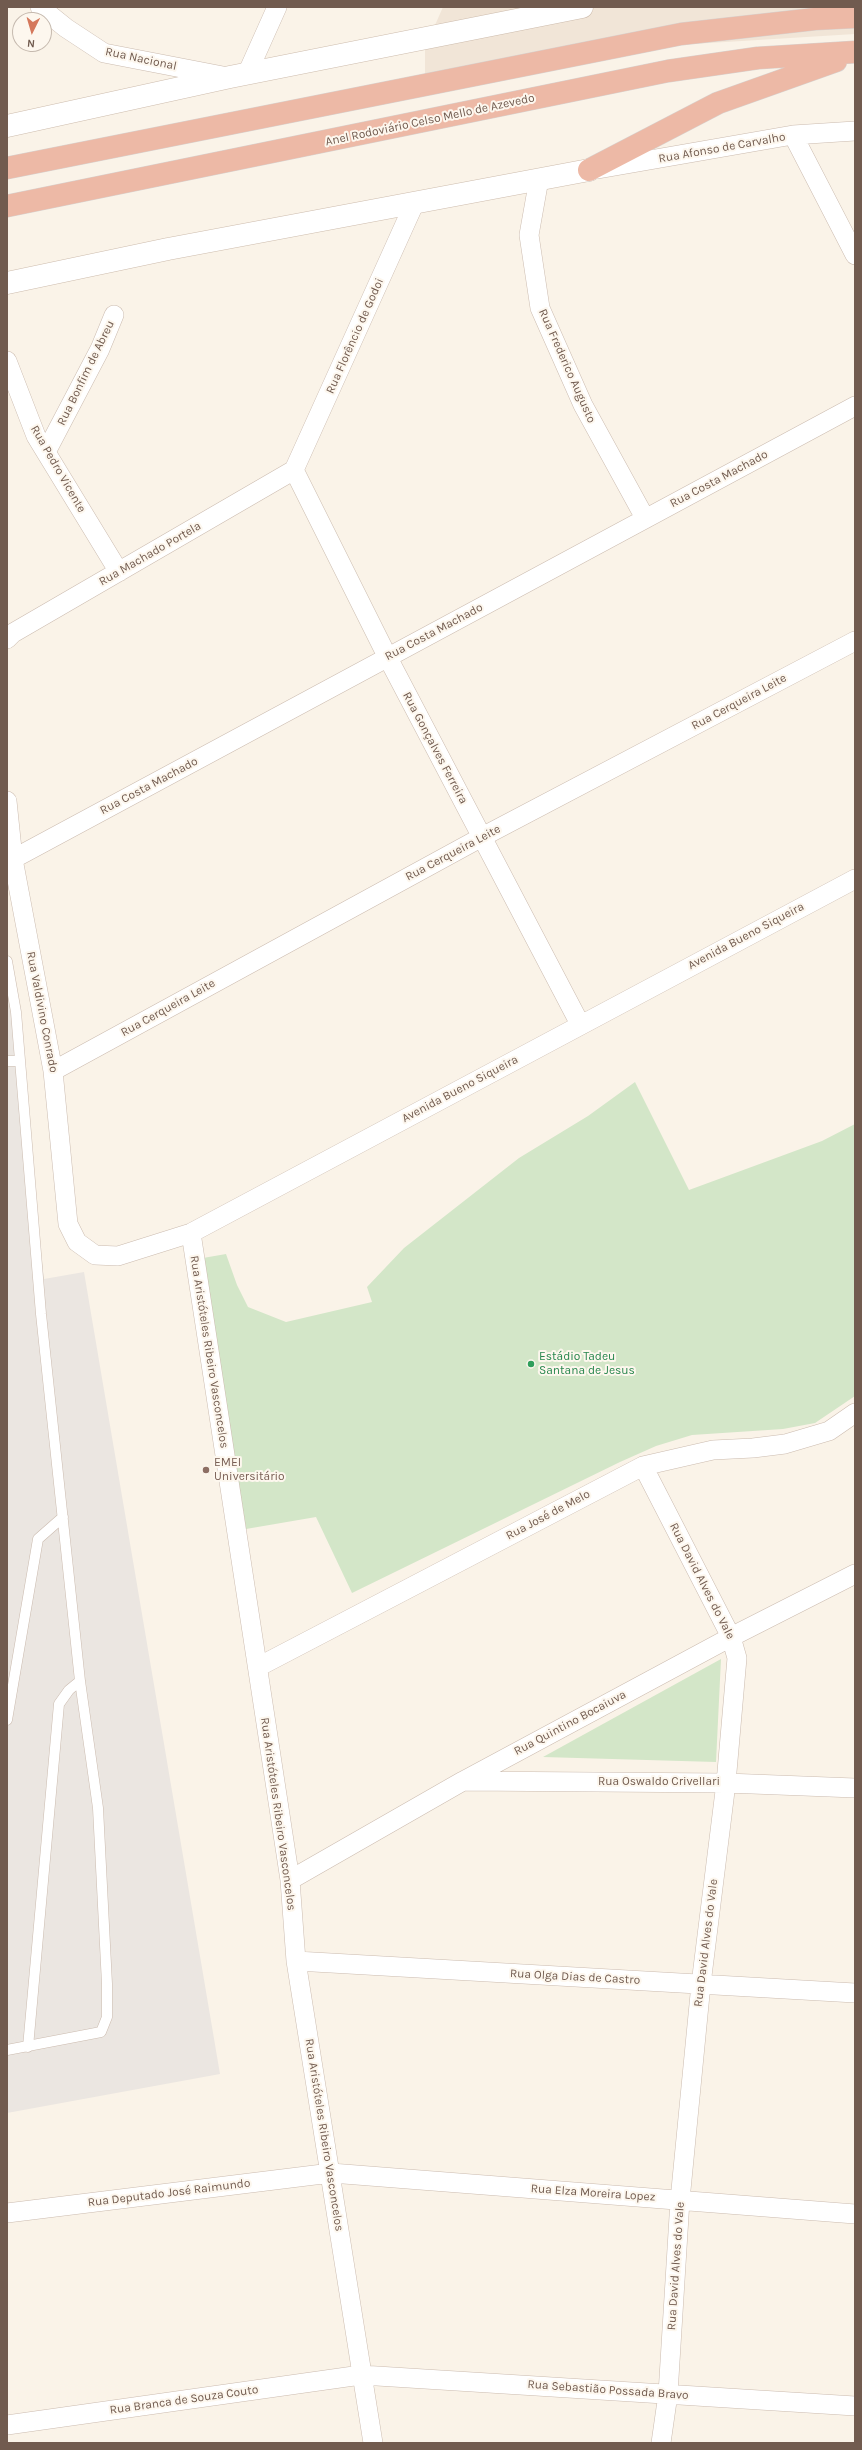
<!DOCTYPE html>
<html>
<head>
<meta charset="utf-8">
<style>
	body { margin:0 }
	#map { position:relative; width:862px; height:2450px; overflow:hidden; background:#faf3e8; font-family:Karla,sans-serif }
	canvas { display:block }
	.frame { position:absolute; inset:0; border:8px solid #715b4f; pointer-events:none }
	.north { position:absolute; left:12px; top:12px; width:40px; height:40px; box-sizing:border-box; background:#fdf7ee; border:1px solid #c5b9ae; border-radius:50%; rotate:185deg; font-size:11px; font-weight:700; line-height:16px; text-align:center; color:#715b4f }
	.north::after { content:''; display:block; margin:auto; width:14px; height:18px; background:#d5785b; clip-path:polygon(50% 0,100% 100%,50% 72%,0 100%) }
</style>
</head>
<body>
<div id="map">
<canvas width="862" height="2450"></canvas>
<div class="frame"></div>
<div class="north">N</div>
</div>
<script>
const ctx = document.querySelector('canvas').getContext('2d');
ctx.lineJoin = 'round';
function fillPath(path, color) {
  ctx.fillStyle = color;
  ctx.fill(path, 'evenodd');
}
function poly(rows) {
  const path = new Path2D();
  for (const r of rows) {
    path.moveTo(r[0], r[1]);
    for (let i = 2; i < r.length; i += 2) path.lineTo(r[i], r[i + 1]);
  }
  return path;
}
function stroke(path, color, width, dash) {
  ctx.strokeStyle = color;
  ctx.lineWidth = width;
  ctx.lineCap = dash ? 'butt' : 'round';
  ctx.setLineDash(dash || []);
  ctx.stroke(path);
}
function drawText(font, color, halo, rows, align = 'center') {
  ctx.font = font + ' Karla,sans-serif';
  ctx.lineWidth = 4;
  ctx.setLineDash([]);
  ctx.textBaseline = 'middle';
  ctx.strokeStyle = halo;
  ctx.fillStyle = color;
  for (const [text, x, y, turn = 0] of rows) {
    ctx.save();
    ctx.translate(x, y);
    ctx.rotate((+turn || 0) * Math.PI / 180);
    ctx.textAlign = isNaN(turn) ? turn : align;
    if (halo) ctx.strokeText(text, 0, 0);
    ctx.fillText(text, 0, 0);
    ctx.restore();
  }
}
fillPath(poly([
	[443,7,855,7,855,34,677,45,425,95,425,48]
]), '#f1e5d7');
fillPath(poly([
	[7,957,44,1279,84,1272,220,2074,7,2113]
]), '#ebe6e1');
fillPath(poly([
	[635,1082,689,1190,822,1141,855,1124,855,1396,815,1423,783,1429,692,1435,656,1446,620,1462,352,1593,316,1517,246,1529,203,1258,226,1254,237,1285,248,1307,286,1322,372,1302,367,1287,404,1248,519,1158,588,1116],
	[721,1659,716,1762,543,1757]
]), '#d3e6c8');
const service = poly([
	[7,961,16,1012,41,1314,80,1681,98,1808,107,1984,107,2017,101,2032,7,2050],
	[7,1061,20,1061],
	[7,1720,38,1539,63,1517],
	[28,2047,59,1704,69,1690,80,1681]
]);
const minor = poly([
	[40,7,66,28,104,53,228,77],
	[247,74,277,7],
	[793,135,855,255],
	[598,169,793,135,855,131],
	[539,179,529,235,540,308,583,405,645,518],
	[7,361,36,436,119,572],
	[46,452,100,349,114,315],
	[294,470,388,658,580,1024],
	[294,470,415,202],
	[7,639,13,633,294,470],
	[7,801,13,859,53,1071,68,1224,77,1242,95,1255,118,1256,191,1233,855,879],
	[13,859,855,406],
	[53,1071,482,837,855,641],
	[191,1233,290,1880,296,1961,373,2443],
	[643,1466,731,1637,737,1658,726,1783,701,1984,680,2200,668,2394,661,2443],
	[258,1667,643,1466,713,1450,753,1448,785,1444,829,1431,855,1413],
	[465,1781,726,1783,855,1788],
	[290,1880,463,1781,731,1637,855,1574],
	[296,1961,855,1993],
	[7,2213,331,2173,855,2214],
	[7,2425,361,2375,855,2406]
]);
const secondary = poly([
	[7,126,230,77,582,7],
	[7,283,168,249,589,170]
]);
const motorway = poly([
	[7,168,681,34,815,19,855,17],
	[589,170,718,103,836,61],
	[7,206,668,71,758,58,855,52]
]);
stroke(service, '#cbbbaf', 11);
stroke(minor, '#cbbbaf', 20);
stroke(secondary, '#cdbcad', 23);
stroke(motorway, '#d7d1ce', 23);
stroke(service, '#fff', 10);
stroke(minor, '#fff', 19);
stroke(secondary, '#fff', 22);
stroke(motorway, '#edb9a6', 22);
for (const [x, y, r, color] of [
	[531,1364,4,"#2e9e5b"],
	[206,1470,4,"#8d6e63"]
]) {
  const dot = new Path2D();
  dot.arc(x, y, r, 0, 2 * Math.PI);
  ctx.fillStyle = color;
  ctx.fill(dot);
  stroke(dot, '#fdf7ee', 1.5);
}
drawText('12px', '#715b4f', '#fdf7ee', [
	["Rua Nacional",141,59,12],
	["Anel Rodoviário Celso Mello de Azevedo",430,120,-12],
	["Rua Afonso de Carvalho",722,148,-10],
	["Rua Florêncio de Godoi",355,336,-66],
	["Rua Frederico Augusto",567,366,66],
	["Rua Bonfim de Abreu",86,373,-64],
	["Rua Pedro Vicente",58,469,60],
	["Rua Costa Machado",719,479,-28],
	["Rua Machado Portela",150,554,-30],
	["Rua Costa Machado",434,632,-28],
	["Rua Cerqueira Leite",739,702,-28],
	["Rua Gonçalves Ferreira",435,748,62],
	["Rua Costa Machado",149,786,-28],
	["Rua Cerqueira Leite",453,853,-28],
	["Avenida Bueno Siqueira",746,936,-28],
	["Rua Cerqueira Leite",168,1008,-29],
	["Rua Valdivino Conrado",42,1012,79],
	["Avenida Bueno Siqueira",460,1089,-28],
	["Rua Aristóteles Ribeiro Vasconcelos",209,1352,81],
	["Rua José de Melo",548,1515,-28],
	["Rua David Alves do Vale",702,1581,63],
	["Rua Quintino Bocaiuva",570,1723,-28],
	["Rua Oswaldo Crivellari",659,1782],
	["Rua Aristóteles Ribeiro Vasconcelos",278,1814,82],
	["Rua David Alves do Vale",706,1943,-83],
	["Rua Olga Dias de Castro",575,1977,3],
	["Rua Aristóteles Ribeiro Vasconcelos",324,2135,81],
	["Rua Deputado José Raimundo",169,2193,-7],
	["Rua Elza Moreira Lopez",593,2193,4],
	["Rua David Alves do Vale",676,2266,-86],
	["Rua Sebastião Possada Bravo",608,2390,4],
	["Rua Branca de Souza Couto",184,2400,-8]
]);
drawText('12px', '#27864d', '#fdf7ee', [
	["Estádio Tadeu",539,1357],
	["Santana de Jesus",539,1371]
], 'left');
drawText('12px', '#785e54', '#fdf7ee', [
	["EMEI",214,1463],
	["Universitário",214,1477]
], 'left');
</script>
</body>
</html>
